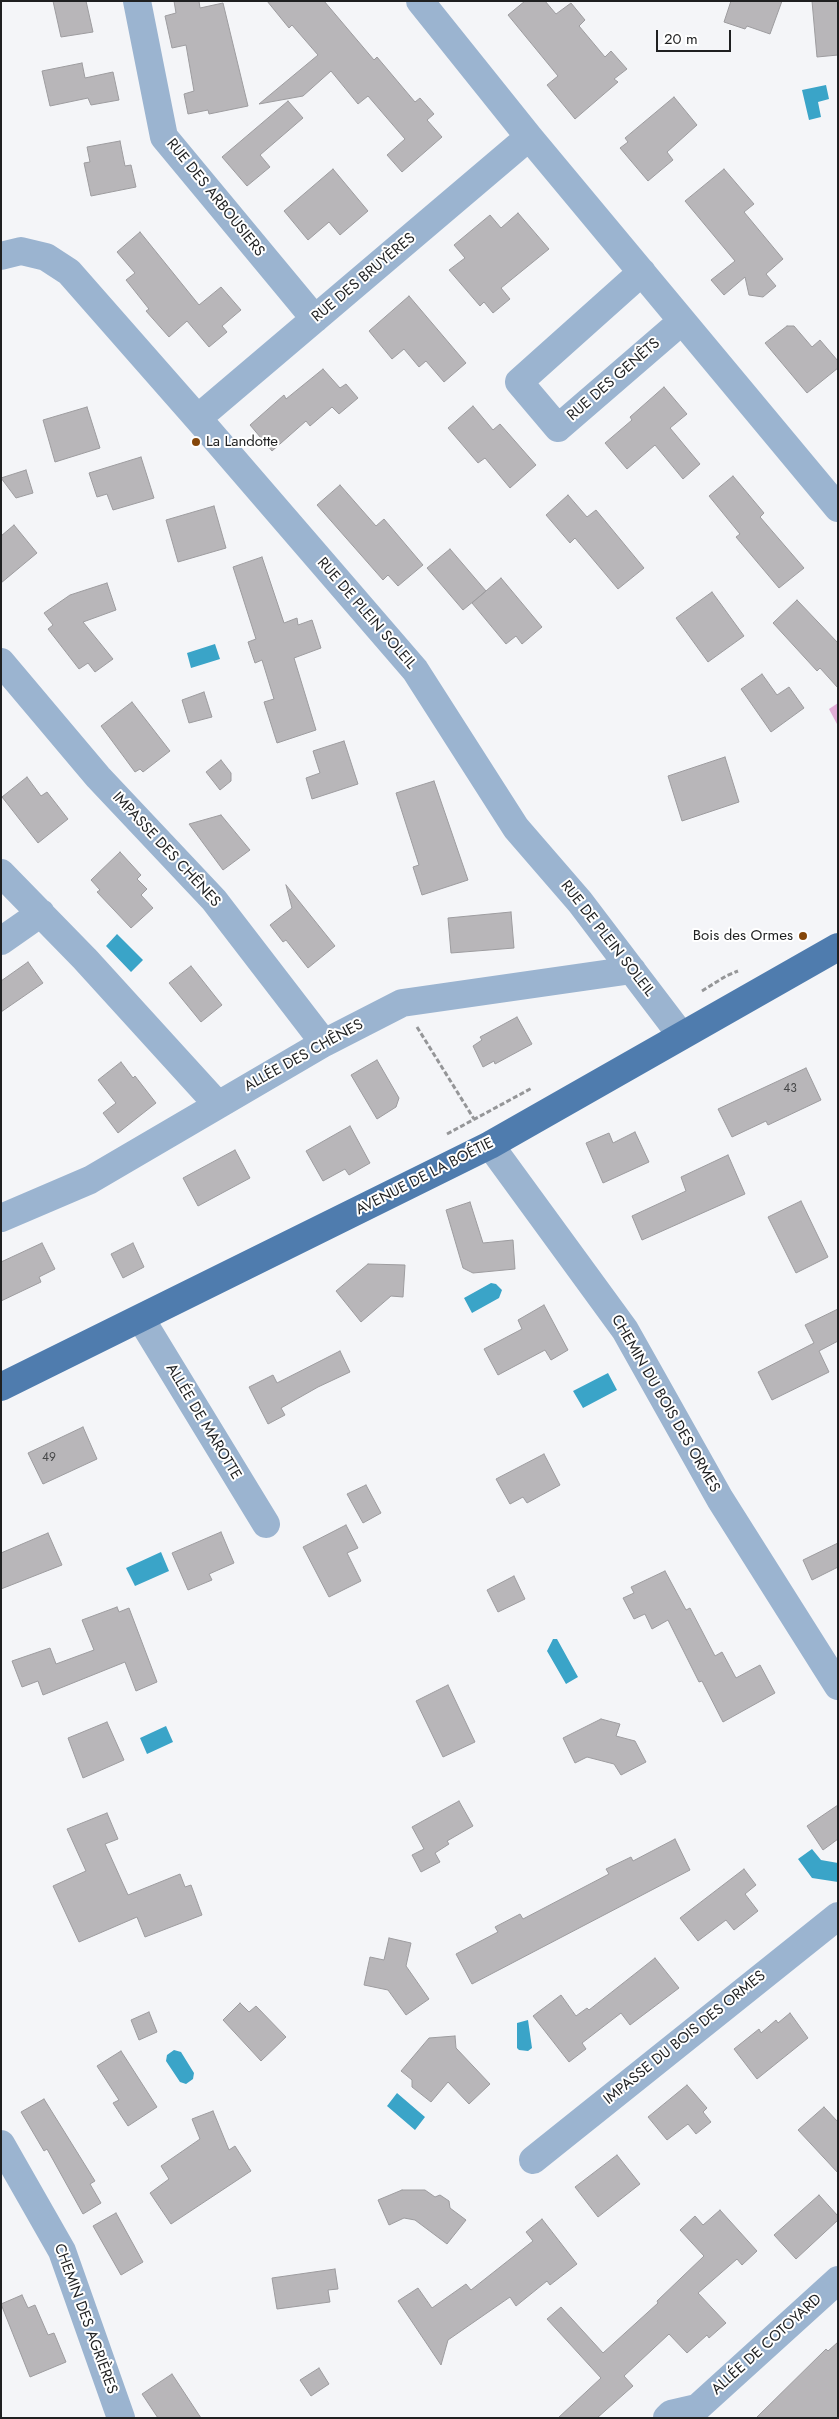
<!DOCTYPE html>
<html>
<head>
<meta charset="utf-8">
<style>
	body { margin:0 }
	#map { position:relative; width:839px; height:2419px; overflow:hidden; background:#f4f5f8; font-family:Jost,sans-serif }
	canvas { display:block }
	.frame { position:absolute; inset:0; border:2px solid #1f2021; pointer-events:none }
	.scale { position:absolute; left:656px; top:30px; width:75px; height:22px; box-sizing:border-box; border:2px solid #1f2021; border-top:0; padding-left:6px; font-size:15px; line-height:18px; white-space:nowrap; color:#1f2021; -webkit-text-stroke:4px #fff; paint-order:stroke }
</style>
</head>
<body>
<div id="map">
<canvas width="839" height="2419"></canvas>
<div class="frame"></div>
<div class="scale">20 m</div>
</div>
<script>
const ctx = document.querySelector('canvas').getContext('2d');
ctx.lineJoin = 'round';
function fillPath(path, color) {
  ctx.fillStyle = color;
  ctx.fill(path, 'evenodd');
}
function poly(rows) {
  const path = new Path2D();
  for (const r of rows) {
    path.moveTo(r[0], r[1]);
    for (let i = 2; i < r.length; i += 2) path.lineTo(r[i], r[i + 1]);
  }
  return path;
}
function stroke(path, color, width, dash) {
  ctx.strokeStyle = color;
  ctx.lineWidth = width;
  ctx.lineCap = dash ? 'butt' : 'round';
  ctx.setLineDash(dash || []);
  ctx.stroke(path);
}
function drawText(font, color, halo, rows, align = 'center') {
  ctx.font = font + ' Jost,sans-serif';
  ctx.lineWidth = 4;
  ctx.setLineDash([]);
  ctx.textBaseline = 'middle';
  ctx.strokeStyle = halo;
  ctx.fillStyle = color;
  for (const [text, x, y, turn = 0] of rows) {
    ctx.save();
    ctx.translate(x, y);
    ctx.rotate((+turn || 0) * Math.PI / 180);
    ctx.textAlign = isNaN(turn) ? turn : align;
    if (halo) ctx.strokeText(text, 0, 0);
    ctx.fillText(text, 0, 0);
    ctx.restore();
  }
}
fillPath(poly([
	[838,703,838,726,829,709]
]), '#e2aed7');
fillPath(poly([
	[826,85,829,99,818,102,821,117,809,120,802,90],
	[215,644,220,659,191,668,187,653],
	[117,934,143,960,131,972,106,946],
	[491,1283,496,1284,502,1290,499,1298,472,1313,464,1298],
	[608,1373,617,1390,583,1408,573,1391],
	[161,1552,169,1571,135,1586,126,1568],
	[553,1639,557,1639,578,1677,566,1684,547,1651],
	[166,1726,173,1742,147,1754,140,1738],
	[812,1849,821,1860,838,1863,838,1882,812,1878,798,1859],
	[528,2020,532,2048,528,2051,519,2050,517,2048,517,2023],
	[174,2050,181,2052,194,2073,193,2079,186,2084,180,2082,166,2061,167,2055],
	[397,2093,425,2117,415,2130,387,2106]
]), '#3aa4c8');
const building = poly([
	[53,1,86,1,93,32,61,37,53,1],
	[174,1,199,1,200,8,223,3,248,106,209,114,208,110,188,114,184,94,194,91,186,45,172,48,165,16,176,13,174,1],
	[267,1,324,1,374,60,377,57,415,102,420,98,434,114,427,120,442,137,402,172,387,155,405,139,368,96,358,104,331,71,303,96,259,104,318,55,292,25,289,28,267,1],
	[525,1,545,1,556,14,571,3,585,20,579,26,605,57,611,51,627,69,614,79,618,82,575,119,547,85,558,76,508,15,525,1],
	[731,1,782,1,770,34,747,26,745,29,724,22,731,1],
	[812,1,838,1,838,55,817,57,812,1],
	[82,63,85,78,113,72,119,100,91,105,88,98,50,106,42,71,82,63],
	[674,97,697,125,667,152,673,160,648,181,620,148,628,142,625,138,674,97],
	[288,101,303,118,260,155,270,167,247,186,222,157,288,101],
	[120,141,125,166,131,165,136,187,91,196,84,163,90,162,87,147,120,141],
	[333,169,368,211,340,235,329,222,308,240,284,211,333,169],
	[724,169,754,204,744,212,783,259,766,274,776,286,763,297,749,295,745,277,724,295,711,280,735,261,685,201,724,169],
	[518,213,549,249,501,288,510,299,493,313,484,302,480,306,449,270,465,258,454,245,490,215,501,228,518,213],
	[140,232,199,305,221,287,241,310,222,326,227,332,209,347,187,321,169,337,146,311,149,309,126,280,135,273,117,252,140,232],
	[409,296,466,363,444,382,426,361,419,367,404,349,392,359,369,331,409,296],
	[787,326,794,326,812,347,820,340,838,361,838,368,807,393,765,343,787,326],
	[323,369,340,388,346,384,358,398,339,414,332,407,310,426,306,421,272,451,250,425,284,395,286,399,323,369],
	[664,387,687,414,670,428,700,464,683,479,655,445,627,469,605,443,632,420,630,417,664,387],
	[473,406,493,430,500,424,536,465,510,488,485,458,478,463,448,428,473,406],
	[87,407,100,448,55,462,43,420,87,407],
	[141,457,154,498,113,510,107,494,97,497,89,473,141,457],
	[26,470,33,493,16,498,1,478,26,470],
	[733,476,764,513,760,517,804,568,779,588,736,537,740,534,709,496,733,476],
	[340,485,376,526,384,519,423,565,398,586,388,575,383,580,317,505,340,485],
	[568,495,587,517,596,510,644,568,618,589,575,538,570,543,546,515,568,495],
	[214,506,226,548,178,562,166,520,214,506],
	[14,525,37,553,1,583,1,536,14,525],
	[450,549,486,591,463,610,427,568,450,549],
	[262,557,284,623,297,618,298,625,312,620,321,648,294,658,316,730,277,743,264,702,274,699,262,660,255,663,248,642,256,639,233,567,262,557],
	[501,578,542,627,522,644,516,636,506,644,472,603,501,578],
	[107,583,116,610,83,622,113,659,95,672,88,663,79,669,48,629,53,625,44,613,70,595,107,583],
	[712,592,744,636,708,662,676,618,712,592],
	[797,600,838,643,838,688,820,668,817,671,773,623,797,600],
	[762,674,777,695,789,687,804,708,771,732,741,689,762,674],
	[204,692,212,717,189,723,182,700,204,692],
	[132,702,170,751,143,772,140,769,135,772,101,726,132,702],
	[344,741,358,784,312,799,306,778,320,773,313,751,344,741],
	[725,757,739,802,682,821,668,776,725,757],
	[221,760,231,773,231,781,220,790,206,772,221,760],
	[27,777,41,796,47,792,68,819,38,843,2,797,27,777],
	[434,781,468,880,422,895,413,867,419,865,396,793,434,781],
	[221,815,250,850,223,870,189,824,221,815],
	[120,852,141,875,137,879,147,889,141,895,153,908,131,928,97,892,100,890,91,880,120,852],
	[286,885,335,946,308,968,286,940,283,942,270,925,292,908,286,885],
	[511,912,514,948,451,953,448,918,511,912],
	[28,962,43,983,1,1012,1,981,28,962],
	[191,966,222,1005,201,1022,169,983,191,966],
	[517,1017,532,1044,495,1064,494,1061,483,1067,473,1046,482,1040,480,1037,517,1017],
	[377,1060,399,1098,396,1107,377,1119,351,1075,377,1060],
	[121,1062,133,1078,135,1076,156,1103,118,1133,103,1113,116,1103,98,1080,121,1062],
	[806,1068,821,1100,768,1125,766,1121,732,1137,718,1109,806,1068],
	[350,1126,370,1163,349,1175,345,1169,323,1181,306,1151,350,1126],
	[635,1132,649,1162,603,1183,586,1143,609,1133,613,1143,635,1132],
	[235,1150,250,1178,198,1206,183,1178,235,1150],
	[728,1155,745,1194,642,1240,632,1216,686,1191,681,1177,728,1155],
	[801,1201,828,1257,796,1273,768,1217,801,1201],
	[470,1202,483,1243,513,1240,515,1269,473,1273,463,1268,446,1210,470,1202],
	[42,1243,55,1269,39,1277,41,1282,1,1301,1,1262,42,1243],
	[133,1243,144,1267,123,1278,111,1254,133,1243],
	[368,1264,405,1265,403,1297,391,1296,361,1322,336,1291,368,1264],
	[544,1305,568,1350,551,1360,545,1350,498,1375,484,1349,522,1329,518,1320,544,1305],
	[838,1309,838,1341,819,1351,829,1372,772,1400,758,1372,814,1343,805,1325,838,1309],
	[340,1351,350,1372,318,1387,281,1408,285,1415,268,1424,249,1387,273,1375,277,1383,340,1351],
	[83,1427,97,1459,43,1484,28,1453,83,1427],
	[544,1454,560,1485,527,1503,523,1497,510,1504,496,1479,544,1454],
	[366,1485,381,1513,363,1523,347,1494,366,1485],
	[346,1525,358,1548,347,1553,361,1581,329,1597,303,1547,346,1525],
	[221,1532,234,1563,209,1574,212,1580,188,1590,172,1553,221,1532],
	[48,1533,62,1565,1,1589,1,1553,48,1533],
	[838,1543,838,1567,812,1580,803,1560,838,1543],
	[665,1571,686,1610,690,1608,715,1656,722,1652,736,1678,760,1665,775,1693,723,1722,702,1681,699,1682,668,1620,652,1629,645,1614,634,1619,623,1598,634,1593,631,1587,665,1571],
	[514,1576,525,1599,498,1612,487,1590,514,1576],
	[117,1607,119,1612,129,1608,157,1682,136,1691,125,1662,43,1695,38,1681,22,1687,12,1661,50,1648,56,1664,94,1650,82,1620,117,1607],
	[448,1685,475,1742,443,1757,416,1701,448,1685],
	[601,1719,620,1724,616,1736,635,1741,646,1762,621,1775,614,1764,587,1757,575,1763,563,1738,601,1719],
	[107,1722,124,1760,83,1778,68,1738,107,1722],
	[459,1801,473,1826,447,1841,449,1844,435,1853,440,1862,421,1872,412,1855,424,1849,412,1827,459,1801],
	[838,1805,838,1839,823,1850,807,1826,838,1805],
	[107,1813,118,1839,105,1844,128,1895,180,1874,185,1887,191,1885,202,1915,145,1937,137,1917,79,1942,53,1886,86,1871,67,1829,107,1813],
	[675,1839,690,1870,472,1984,456,1954,498,1932,495,1927,520,1914,523,1919,609,1874,606,1869,631,1857,633,1861,675,1839],
	[744,1869,756,1885,745,1894,758,1911,734,1930,726,1920,698,1941,680,1918,744,1869],
	[389,1938,411,1943,406,1966,429,1999,406,2015,388,1990,364,1985,370,1957,384,1960,389,1938],
	[655,1958,679,1988,630,2025,621,2013,582,2043,586,2049,569,2062,533,2016,561,1995,576,2016,587,2008,589,2010,655,1958],
	[240,2003,249,2012,256,2006,286,2037,261,2061,223,2020,240,2003],
	[149,2012,157,2032,139,2040,131,2020,149,2012],
	[790,2013,808,2038,757,2079,734,2049,759,2029,761,2033,776,2020,778,2023,790,2013],
	[455,2036,456,2048,490,2084,469,2104,448,2082,431,2102,412,2087,412,2080,401,2071,429,2038,455,2036],
	[121,2051,157,2107,128,2126,113,2103,119,2100,97,2066,121,2051],
	[687,2085,707,2108,703,2112,711,2122,696,2134,688,2124,667,2140,648,2117,687,2085],
	[44,2099,95,2181,90,2184,101,2203,83,2214,47,2149,44,2151,21,2112,44,2099],
	[824,2107,838,2122,838,2173,798,2130,824,2107],
	[213,2111,229,2150,235,2146,251,2171,171,2224,150,2193,169,2179,161,2166,200,2139,192,2119,213,2111],
	[617,2155,640,2184,598,2217,575,2187,617,2155],
	[402,2190,425,2190,435,2197,440,2195,449,2201,450,2208,466,2220,447,2244,415,2220,404,2218,389,2225,378,2200,402,2190],
	[819,2195,838,2216,838,2220,796,2259,774,2235,819,2195],
	[720,2210,757,2251,742,2265,737,2259,698,2293,726,2323,709,2338,707,2335,687,2353,669,2334,624,2376,633,2386,597,2418,558,2418,601,2378,547,2319,561,2307,603,2353,658,2303,657,2301,704,2256,680,2230,695,2216,703,2225,720,2210],
	[116,2213,143,2262,121,2275,93,2226,116,2213],
	[542,2219,577,2264,550,2285,547,2281,516,2306,510,2297,448,2340,441,2365,398,2301,418,2288,432,2308,466,2284,471,2290,533,2241,526,2232,542,2219],
	[335,2269,338,2289,328,2290,330,2302,277,2309,272,2278,335,2269],
	[22,2295,28,2308,35,2305,48,2335,54,2333,66,2362,30,2377,1,2304,22,2295],
	[838,2342,838,2418,756,2418,826,2349,828,2351,838,2342],
	[319,2368,329,2384,311,2396,300,2380,319,2368],
	[172,2374,201,2418,158,2418,142,2394,172,2374]
]);
fillPath(building, '#b8b6b9');
stroke(building, '#9d9c9f', 1);
stroke(poly([
	[702,991,726,976,738,971],
	[417,1027,474,1119],
	[447,1134,532,1088]
]), '#959698', 3, [5, 2.5]);
stroke(poly([
	[137,1,164,137,315,319],
	[420,1,529,137,838,508],
	[1,256,21,251,46,257,69,272,207,429,415,670,516,828,580,902,681,1035],
	[642,272,519,382,558,428,682,321],
	[198,418,529,137],
	[1,662,98,777,214,900,324,1043],
	[1,873,85,959,218,1105],
	[1,941,41,913],
	[490,1145,625,1330,720,1499,838,1686],
	[1,1218,90,1180,324,1043,402,1003,632,970],
	[141,1319,266,1524],
	[1,2144,62,2251,121,2418],
	[533,2160,838,1916],
	[667,2418,671,2414,697,2408,838,2280]
]), '#9bb4d0', 28);
stroke(poly([
	[1,1387,490,1145,838,947]
]), '#4f7cae', 28);
for (const [x, y, r, color] of [
	[196,442,5,"#85460a"],
	[803,936,5,"#85460a"]
]) {
  const dot = new Path2D();
  dot.arc(x, y, r, 0, 2 * Math.PI);
  ctx.fillStyle = color;
  ctx.fill(dot);
  stroke(dot, '#fff', 2);
}
drawText('12px', '#454647', null, [
	["43",790,1089],
	["49",49,1458]
]);
drawText('15px', '#1f2021', '#fff', [
	["RUE DES ARBOUSIERS",215,198,51],
	["RUE DES BRUYÈRES",364,278,-40],
	["RUE DES GENÊTS",614,380,-41],
	["RUE DE PLEIN SOLEIL",366,614,49],
	["IMPASSE DES CHÊNES",166,850,47],
	["RUE DE PLEIN SOLEIL",607,939,52],
	["ALLÉE DES CHÊNES",304,1056,-29],
	["AVENUE DE LA BOÉTIE",425,1177,-27],
	["CHEMIN DU BOIS DES ORMES",665,1404,60],
	["ALLÉE DE MAROTTE",203,1422,59],
	["IMPASSE DU BOIS DES ORMES",685,2038,-39],
	["CHEMIN DES AGRIÈRES",85,2319,70],
	["ALLÉE DE COTOYARD",767,2345,-42]
]);
drawText('15px', '#1f2021', '#fff', [
	["La Landotte",206,442],
	["Bois des Ormes",793,936,"right"]
], 'left');
</script>
</body>
</html>
